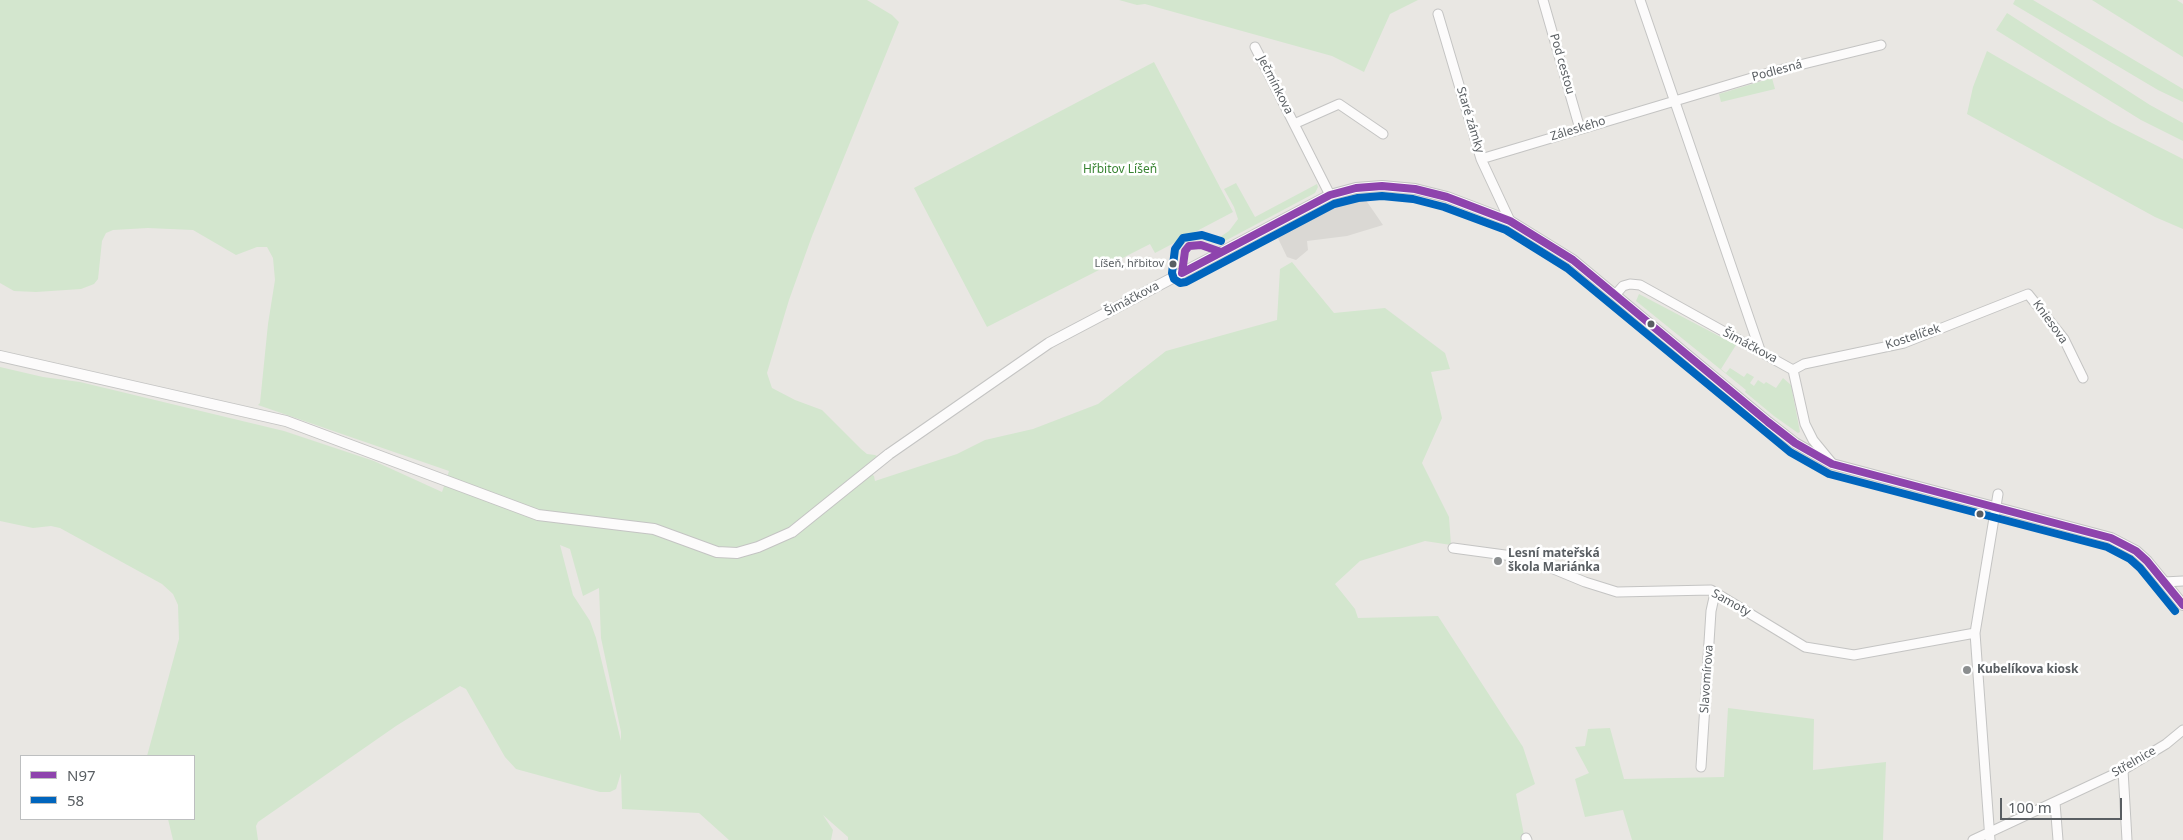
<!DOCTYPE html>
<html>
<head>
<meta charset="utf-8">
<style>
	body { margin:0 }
	#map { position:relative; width:2183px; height:840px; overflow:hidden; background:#e9e7e3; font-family:"Noto Sans",sans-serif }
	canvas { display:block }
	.legend { position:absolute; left:20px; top:755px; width:175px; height:65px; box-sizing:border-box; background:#fff; border:1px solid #bdbfc0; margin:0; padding:6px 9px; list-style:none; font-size:15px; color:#595e62 }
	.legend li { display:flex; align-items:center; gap:10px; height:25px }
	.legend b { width:25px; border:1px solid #bdbfc0 }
	.scale { position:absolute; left:2000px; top:798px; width:122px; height:22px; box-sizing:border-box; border:2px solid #595e62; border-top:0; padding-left:6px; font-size:15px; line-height:18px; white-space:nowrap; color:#595e62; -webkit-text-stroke:4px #fff; paint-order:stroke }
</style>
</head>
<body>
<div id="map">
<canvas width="2183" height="840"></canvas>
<ul class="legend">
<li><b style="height:6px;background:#8e44ad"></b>N97</li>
<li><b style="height:6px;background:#0065bd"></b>58</li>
</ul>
<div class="scale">100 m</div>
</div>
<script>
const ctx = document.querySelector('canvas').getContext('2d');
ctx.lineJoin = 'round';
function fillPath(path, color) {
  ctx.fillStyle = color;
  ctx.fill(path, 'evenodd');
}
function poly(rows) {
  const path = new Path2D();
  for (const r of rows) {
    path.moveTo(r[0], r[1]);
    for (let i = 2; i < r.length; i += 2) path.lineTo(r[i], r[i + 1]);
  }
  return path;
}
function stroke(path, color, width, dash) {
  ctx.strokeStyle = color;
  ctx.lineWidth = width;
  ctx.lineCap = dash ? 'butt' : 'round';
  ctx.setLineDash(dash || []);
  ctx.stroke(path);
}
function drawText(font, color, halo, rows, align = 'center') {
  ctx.font = font + ' "Noto Sans",sans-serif';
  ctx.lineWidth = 5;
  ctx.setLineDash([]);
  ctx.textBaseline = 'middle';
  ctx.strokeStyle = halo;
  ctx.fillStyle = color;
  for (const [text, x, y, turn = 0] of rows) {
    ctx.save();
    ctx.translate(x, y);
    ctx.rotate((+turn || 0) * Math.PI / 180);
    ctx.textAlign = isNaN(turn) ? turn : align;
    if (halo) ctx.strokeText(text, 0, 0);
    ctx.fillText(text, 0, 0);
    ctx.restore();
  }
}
fillPath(poly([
	[1363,196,1383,225,1347,236,1307,241,1308,250,1296,260,1287,257,1275,232,1336,202]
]), '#dad8d4');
fillPath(poly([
	[0,0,867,0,892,15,899,22,812,236,789,300,767,373,772,388,795,400,822,410,861,449,867,454,875,455,877,456,864,467,874,476,875,481,957,454,985,440,1033,429,1098,404,1166,351,1277,320,1280,269,1292,262,1334,313,1385,308,1445,353,1450,369,1431,372,1442,418,1422,463,1449,517,1451,545,1425,541,1360,561,1335,584,1355,609,1358,618,1438,616,1523,747,1535,784,1516,794,1525,840,848,840,848,837,823,815,833,830,831,840,729,840,699,813,622,809,621,773,616,789,610,792,600,792,516,769,505,757,466,689,460,686,396,726,258,822,256,826,258,840,173,840,168,819,194,819,194,756,147,756,179,639,178,605,173,594,162,584,60,528,51,526,33,528,0,521,0,367,43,377,80,382,284,431,374,461,442,492,449,471,258,405,260,403,268,324,275,280,273,258,267,247,257,247,236,255,193,230,148,228,113,230,106,233,102,241,98,279,94,284,81,289,36,292,14,291,0,283],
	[560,545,570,549,583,596,599,588,601,638,621,732,621,741,596,638,590,621,573,595],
	[1119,0,1418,0,1390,14,1364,72,1332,56,1145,4,1137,5],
	[2015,0,2033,0,2183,89,2183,102,2158,90,2013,4],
	[2092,0,2177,0,2183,4,2183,57],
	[2007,13,2150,105,2183,123,2183,141,2141,120,1996,30],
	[1987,51,2112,123,2183,159,2183,229,2155,217,1967,114,1973,87],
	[1154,62,1233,212,1155,253,1150,244,987,327,914,188],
	[1772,78,1775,89,1721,102,1719,94],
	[1236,183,1255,217,1317,184,1318,187,1315,193,1223,242,1217,242,1214,241,1229,231,1238,219,1234,207,1224,189],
	[1639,294,1736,345,1721,369,1726,373,1730,368,1744,377,1747,373,1754,377,1750,383,1754,386,1758,380,1764,384,1766,382,1776,388,1783,378,1791,385,1800,432,1798,433,1774,416,1745,392,1746,390,1636,301],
	[1728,708,1814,719,1813,770,1886,762,1883,840,1632,840,1623,810,1585,817,1575,779,1589,773,1575,747,1585,746,1588,729,1610,728,1624,779,1724,777]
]), '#d3e6ce');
const minor = poly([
	[1543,0,1580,129],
	[1640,0,1760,350],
	[1438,14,1481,159,1510,221],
	[1255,47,1330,195],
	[1294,124,1339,104,1383,134],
	[1481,159,1775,71,1881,45],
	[1616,294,1623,286,1630,284,1640,285,1793,370,1805,424,1813,440,1831,462],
	[1793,370,1804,364,1904,343,2028,294,2064,339,2083,378],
	[1453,548,1527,558,1585,582,1617,592,1711,590,1805,647,1854,655,1975,633],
	[2164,582,2183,581],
	[1701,767,1711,611,1715,593],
	[2123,770,2127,840],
	[2055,803,2058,840],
	[1526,838,1527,840],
	[1973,840,2123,770,2166,744,2183,730],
	[1990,840,1975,633,1998,494]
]);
const tertiary = poly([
	[0,356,286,421,538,515,654,529,717,552,737,553,758,547,792,532,889,454,1049,343,1330,195,1356,188,1382,186,1415,189,1447,197,1510,221,1573,260,1768,422,1795,443,1832,464,2111,538,2136,551,2147,561,2183,605]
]);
stroke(minor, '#c4c4c3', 11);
stroke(tertiary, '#c4c4c3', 12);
stroke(minor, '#fcfbfb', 9);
stroke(tertiary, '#fcfbfb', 10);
stroke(poly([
	[1221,252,1201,245,1189,246,1185,251,1182,273,1330,195,1356,188,1382,186,1415,189,1447,197,1510,221,1573,260,1768,422,1795,443,1832,464,2111,538,2136,551,2147,561,2183,605]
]), '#8e44ad', 8);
stroke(poly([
	[1221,241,1202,235,1183,238,1175,249,1172,273,1174,279,1180,283,1186,282,1334,204,1358,198,1382,196,1413,199,1444,207,1506,230,1567,268,1790,452,1829,474,2107,547,2130,559,2140,568,2175,611]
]), '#0065bd', 8);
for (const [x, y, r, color] of [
	[1173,264,4.5,"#595e62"],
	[1651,324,4.5,"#595e62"],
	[1980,514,4.5,"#595e62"],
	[1498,561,5,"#8b8e8f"],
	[1967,670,5,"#8b8e8f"]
]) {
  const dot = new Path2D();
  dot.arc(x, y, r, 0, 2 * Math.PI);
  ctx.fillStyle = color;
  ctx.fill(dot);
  stroke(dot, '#fff', 2);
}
drawText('11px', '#595e62', '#fff', [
	["Líšeň, hřbitov",1164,264]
], 'right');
drawText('12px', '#595e62', '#fff', [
	["Pod cestou",1562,64,74],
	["Podlesná",1777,71,-15],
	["Ječmínkova",1275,85,63],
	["Staré zámky",1470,120,73],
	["Záleského",1578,129,-17],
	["Šimáčkova",1132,299,-28],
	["Kniesova",2050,322,54],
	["Kostelíček",1913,337,-18],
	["Šimáčkova",1750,346,28],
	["Samoty",1731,603,29],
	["Slavomírova",1707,679,-86],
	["Střelnice",2134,762,-30]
]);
drawText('12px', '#3a8534', '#fff', [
	["Hřbitov Líšeň",1120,170]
]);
drawText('bold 12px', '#595e62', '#fff', [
	["Lesní mateřská",1508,554],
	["škola Mariánka",1508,568],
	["Kubelíkova kiosk",1977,670]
], 'left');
</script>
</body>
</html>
